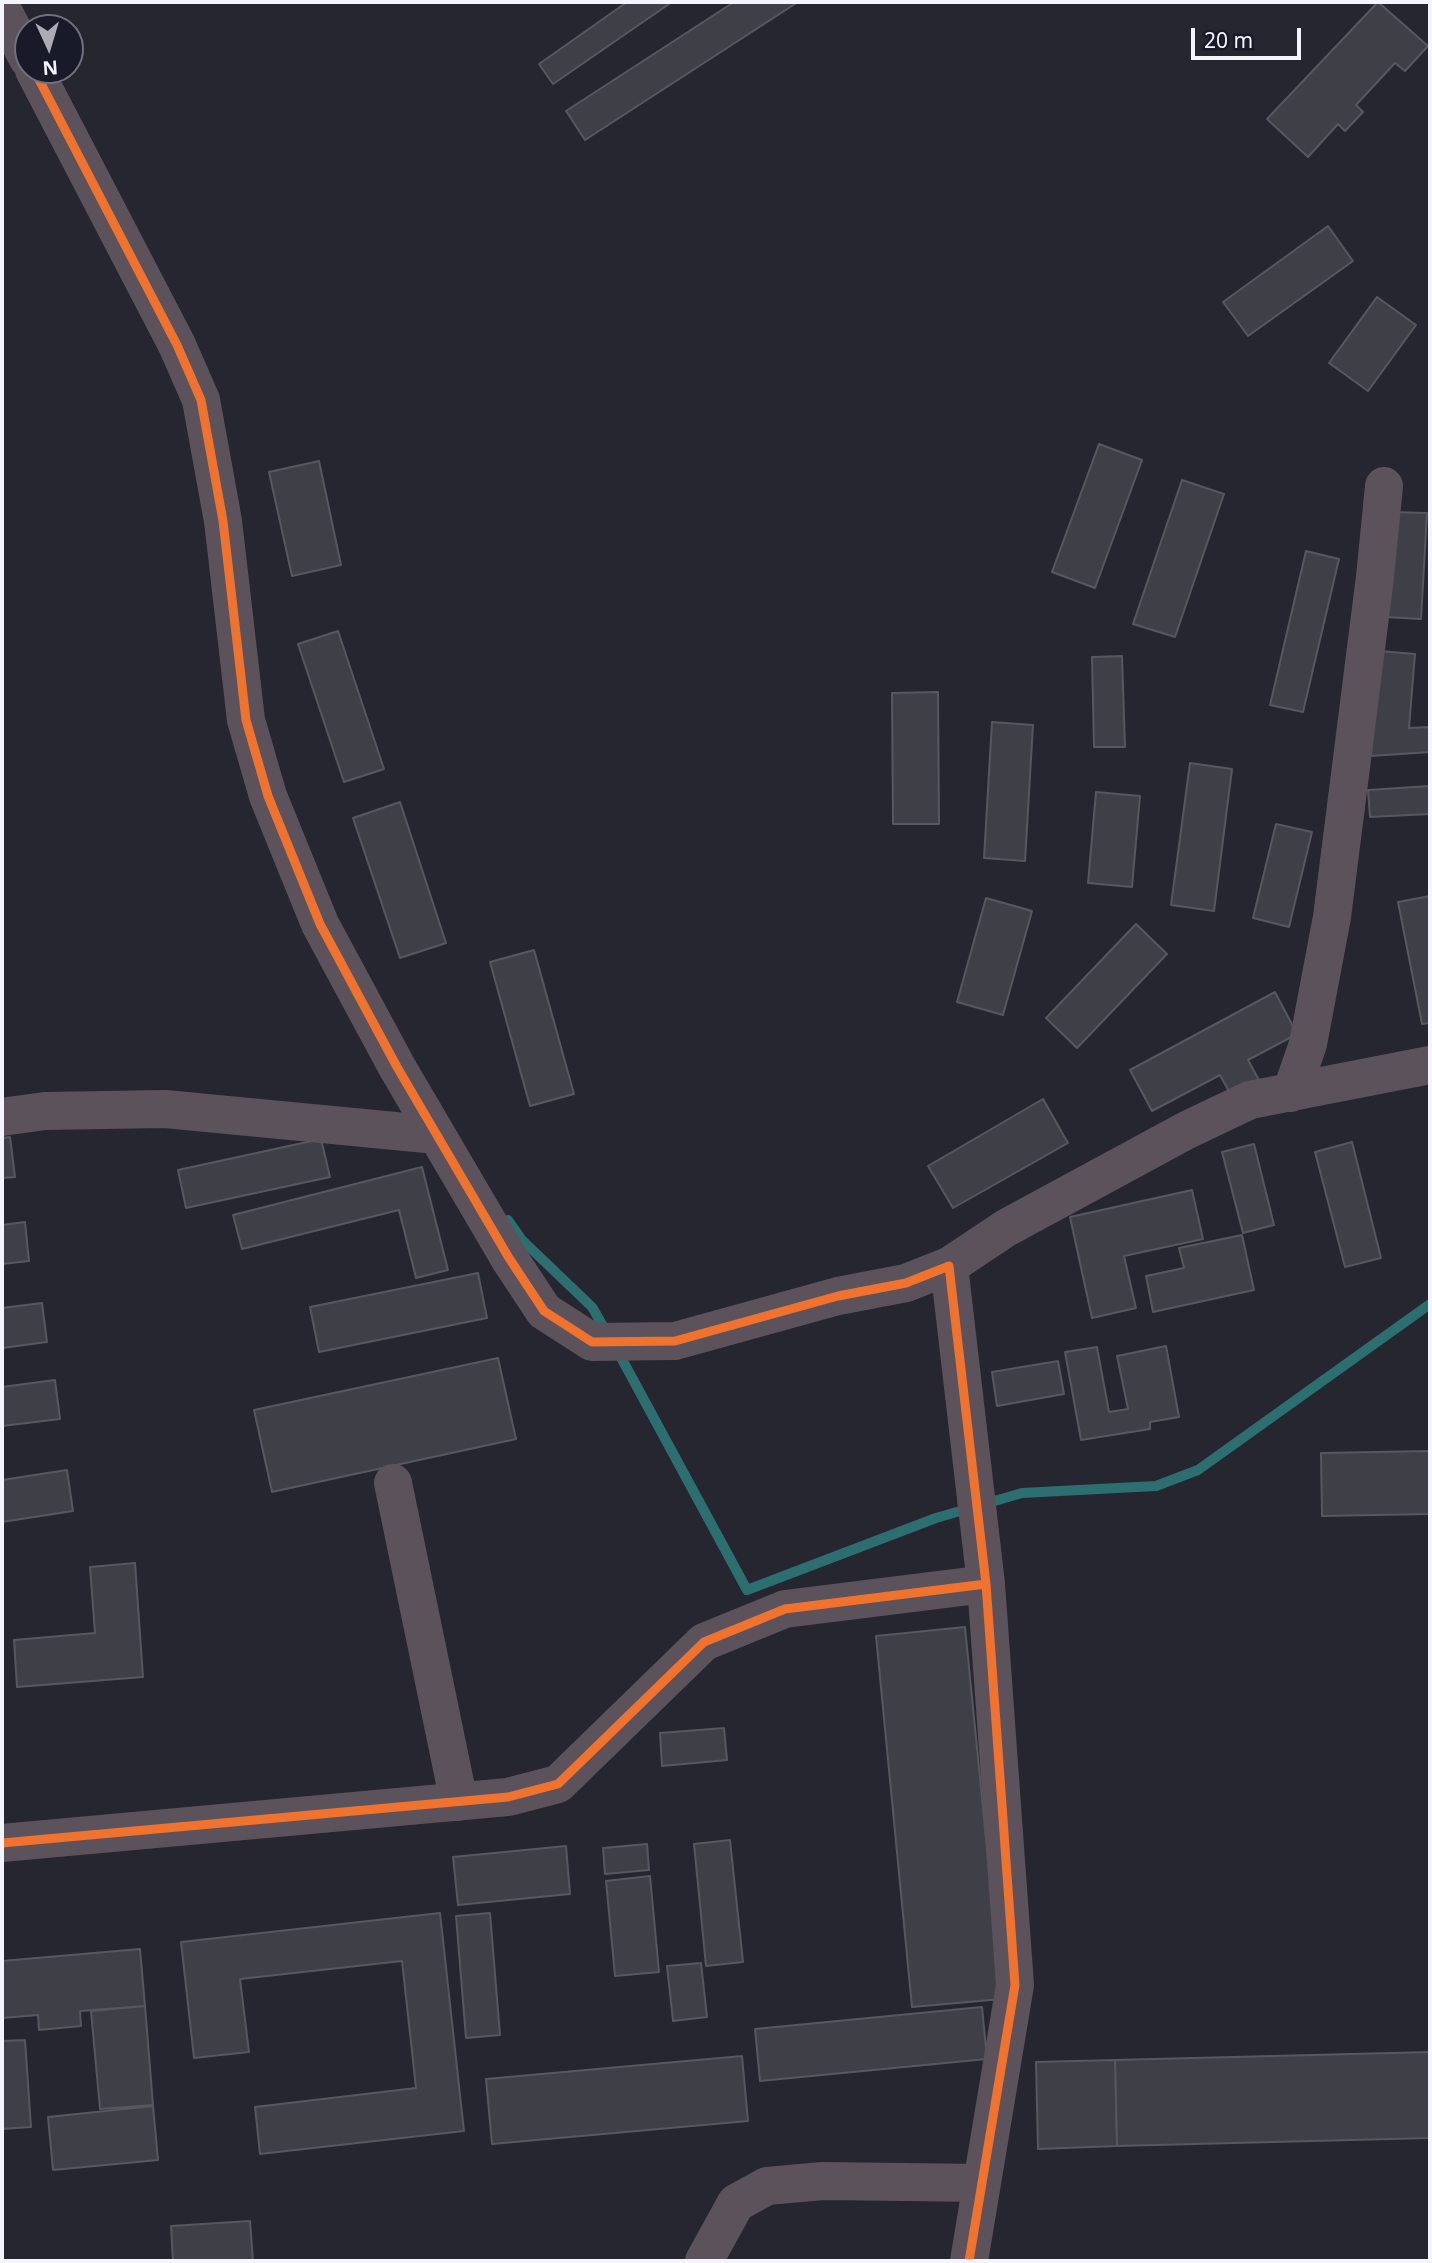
<!DOCTYPE html>
<html>
<head>
<meta charset="utf-8">
<style>
	body { margin:0 }
	#map { position:relative; width:1432px; height:2263px; overflow:hidden; background:#25262f; font-family:"Noto Sans",sans-serif }
	canvas { display:block }
	.frame { position:absolute; inset:0; border:4px solid #f3f4fe; pointer-events:none }
	.north { position:absolute; left:14px; top:14px; width:70px; height:70px; box-sizing:border-box; background:#181929; border:2px solid #70717e; border-radius:50%; rotate:176deg; font-size:19px; font-weight:700; line-height:28px; text-align:center; color:#f3f4fe }
	.north::after { content:''; display:block; margin:auto; width:24px; height:32px; background:#abacb6; clip-path:polygon(50% 0,100% 100%,50% 72%,0 100%) }
	.scale { position:absolute; left:1191px; top:28px; width:110px; height:32px; box-sizing:border-box; border:4px solid #f3f4fe; border-top:0; padding-left:9px; font-size:21px; line-height:24px; white-space:nowrap; color:#f3f4fe; -webkit-text-stroke:5px #181929; paint-order:stroke }
</style>
</head>
<body>
<div id="map">
<canvas width="1432" height="2263"></canvas>
<div class="frame"></div>
<div class="north">N</div>
<div class="scale">20 m</div>
</div>
<script>
const ctx = document.querySelector('canvas').getContext('2d');
ctx.lineJoin = 'round';
function poly(rows) {
  const path = new Path2D();
  for (const r of rows) {
    path.moveTo(r[0], r[1]);
    for (let i = 2; i < r.length; i += 2) path.lineTo(r[i], r[i + 1]);
  }
  return path;
}
function stroke(path, color, width, dash) {
  ctx.strokeStyle = color;
  ctx.lineWidth = width;
  ctx.lineCap = dash ? 'butt' : 'round';
  ctx.setLineDash(dash || []);
  ctx.stroke(path);
}
function fillPath(path, color) {
  ctx.fillStyle = color;
  ctx.fill(path, 'evenodd');
}
stroke(poly([
	[508,1220,522,1240,592,1307,607,1333],
	[617,1350,747,1590,936,1518,1022,1493,1156,1486,1198,1470,1430,1304]
]), '#2d6e71', 10);
const building = poly([
	[627,2,672,2,553,84,539,64,627,2],
	[734,2,798,2,585,140,566,111,734,2],
	[1378,2,1428,46,1405,71,1395,63,1356,105,1363,112,1345,131,1338,124,1308,157,1267,119,1378,2],
	[1328,226,1353,261,1248,336,1223,302,1328,226],
	[1377,297,1416,325,1368,391,1329,363,1377,297],
	[1099,444,1142,460,1095,588,1052,572,1099,444],
	[319,461,341,565,292,576,269,472,319,461],
	[1182,480,1224,494,1175,637,1133,624,1182,480],
	[1392,512,1427,513,1421,619,1385,617,1392,512],
	[1306,551,1339,559,1303,712,1270,705,1306,551],
	[338,631,384,769,344,782,298,644,338,631],
	[1380,651,1415,654,1409,728,1430,727,1430,752,1371,756,1380,651],
	[1122,656,1125,747,1094,747,1092,657,1122,656],
	[938,692,939,824,893,824,892,693,938,692],
	[992,722,1033,725,1025,861,984,858,992,722],
	[1190,763,1232,769,1214,911,1171,905,1190,763],
	[1430,786,1430,814,1370,817,1368,790,1430,786],
	[1096,792,1140,796,1132,887,1088,883,1096,792],
	[400,802,446,943,400,958,353,818,400,802],
	[1276,824,1312,832,1289,927,1253,918,1276,824],
	[1430,896,1430,1023,1422,1024,1398,902,1430,896],
	[986,898,1032,911,1003,1015,957,1002,986,898],
	[1136,924,1167,954,1077,1048,1046,1018,1136,924],
	[534,950,574,1094,530,1106,490,962,534,950],
	[1275,992,1297,1034,1248,1060,1260,1082,1232,1097,1220,1075,1152,1111,1130,1070,1275,992],
	[1043,1099,1068,1143,953,1208,928,1166,1043,1099],
	[10,1137,15,1177,2,1178,2,1138,10,1137],
	[321,1139,330,1177,186,1208,178,1170,321,1139],
	[1352,1142,1381,1258,1345,1267,1315,1152,1352,1142],
	[1254,1144,1274,1225,1243,1233,1222,1152,1254,1144],
	[422,1167,448,1270,416,1278,399,1210,242,1249,233,1215,422,1167],
	[1192,1190,1203,1239,1124,1256,1136,1308,1092,1318,1070,1217,1192,1190],
	[25,1222,29,1261,2,1264,2,1225,25,1222],
	[1242,1235,1254,1290,1153,1312,1146,1276,1184,1268,1179,1248,1242,1235],
	[478,1273,487,1318,319,1352,310,1307,478,1273],
	[42,1303,47,1342,2,1348,2,1308,42,1303],
	[1166,1346,1179,1417,1150,1422,1150,1429,1081,1440,1065,1352,1097,1347,1109,1412,1128,1409,1117,1356,1166,1346],
	[498,1358,516,1439,272,1492,254,1410,498,1358],
	[1058,1361,1064,1394,997,1406,992,1372,1058,1361],
	[55,1380,60,1419,2,1426,2,1387,55,1380],
	[1430,1451,1430,1514,1322,1516,1321,1453,1430,1451],
	[67,1470,73,1511,2,1522,2,1480,67,1470],
	[135,1563,143,1677,17,1687,14,1640,95,1633,90,1567,135,1563],
	[965,1627,1002,1999,912,2007,876,1636,965,1627],
	[724,1728,727,1760,662,1766,660,1733,724,1728],
	[730,1840,743,1962,706,1966,694,1844,730,1840],
	[647,1844,649,1870,605,1874,603,1848,647,1844],
	[566,1846,570,1894,458,1905,453,1857,566,1846],
	[650,1876,659,1972,615,1976,606,1881,650,1876],
	[440,1913,464,2131,260,2154,255,2107,416,2088,402,1961,240,1979,249,2052,194,2058,181,1942,440,1913],
	[490,1913,500,2035,466,2038,456,1916,490,1913],
	[140,1949,145,2006,80,2011,81,2026,39,2030,38,2015,2,2018,2,1961,140,1949],
	[701,1963,707,2017,673,2021,667,1966,701,1963],
	[145,2006,153,2105,100,2109,91,2011,145,2006],
	[982,2007,987,2059,760,2081,755,2029,982,2007],
	[25,2040,31,2127,2,2129,2,2041,25,2040],
	[1430,2052,1430,2138,1117,2146,1115,2060,1430,2052],
	[742,2056,748,2121,492,2144,486,2079,742,2056],
	[1115,2060,1117,2146,1038,2149,1036,2062,1115,2060],
	[153,2106,158,2160,53,2170,48,2117,153,2106],
	[250,2221,253,2261,173,2261,171,2226,250,2221]
]);
fillPath(building, '#3f4047');
stroke(building, '#57585f', 2);
stroke(poly([
	[2,9,28,59],
	[34,70,177,345,201,400,223,521,246,720,268,796,320,924,397,1067,509,1258,544,1311,592,1342,675,1341,838,1296,906,1283,949,1266,986,1584,1015,1985,969,2261],
	[1291,1093,1308,1044,1332,917,1375,577,1384,486],
	[2,1117,45,1111,165,1109,437,1135],
	[949,1266,1006,1228,1187,1130,1250,1100,1430,1065],
	[393,1483,459,1802],
	[2,1843,508,1797,558,1784,704,1642,785,1609,986,1584],
	[704,2261,736,2203,767,2186,823,2181,982,2183]
]), '#5b525b', 38);
stroke(poly([
	[34,70,177,345,201,400,223,521,246,720,268,796,320,924,397,1067,509,1258,544,1311,592,1342,675,1341,838,1296,906,1283,949,1266,986,1584,1015,1985,969,2261],
	[2,1843,508,1797,558,1784,704,1642,785,1609,986,1584]
]), '#ef722f', 9);
</script>
</body>
</html>
